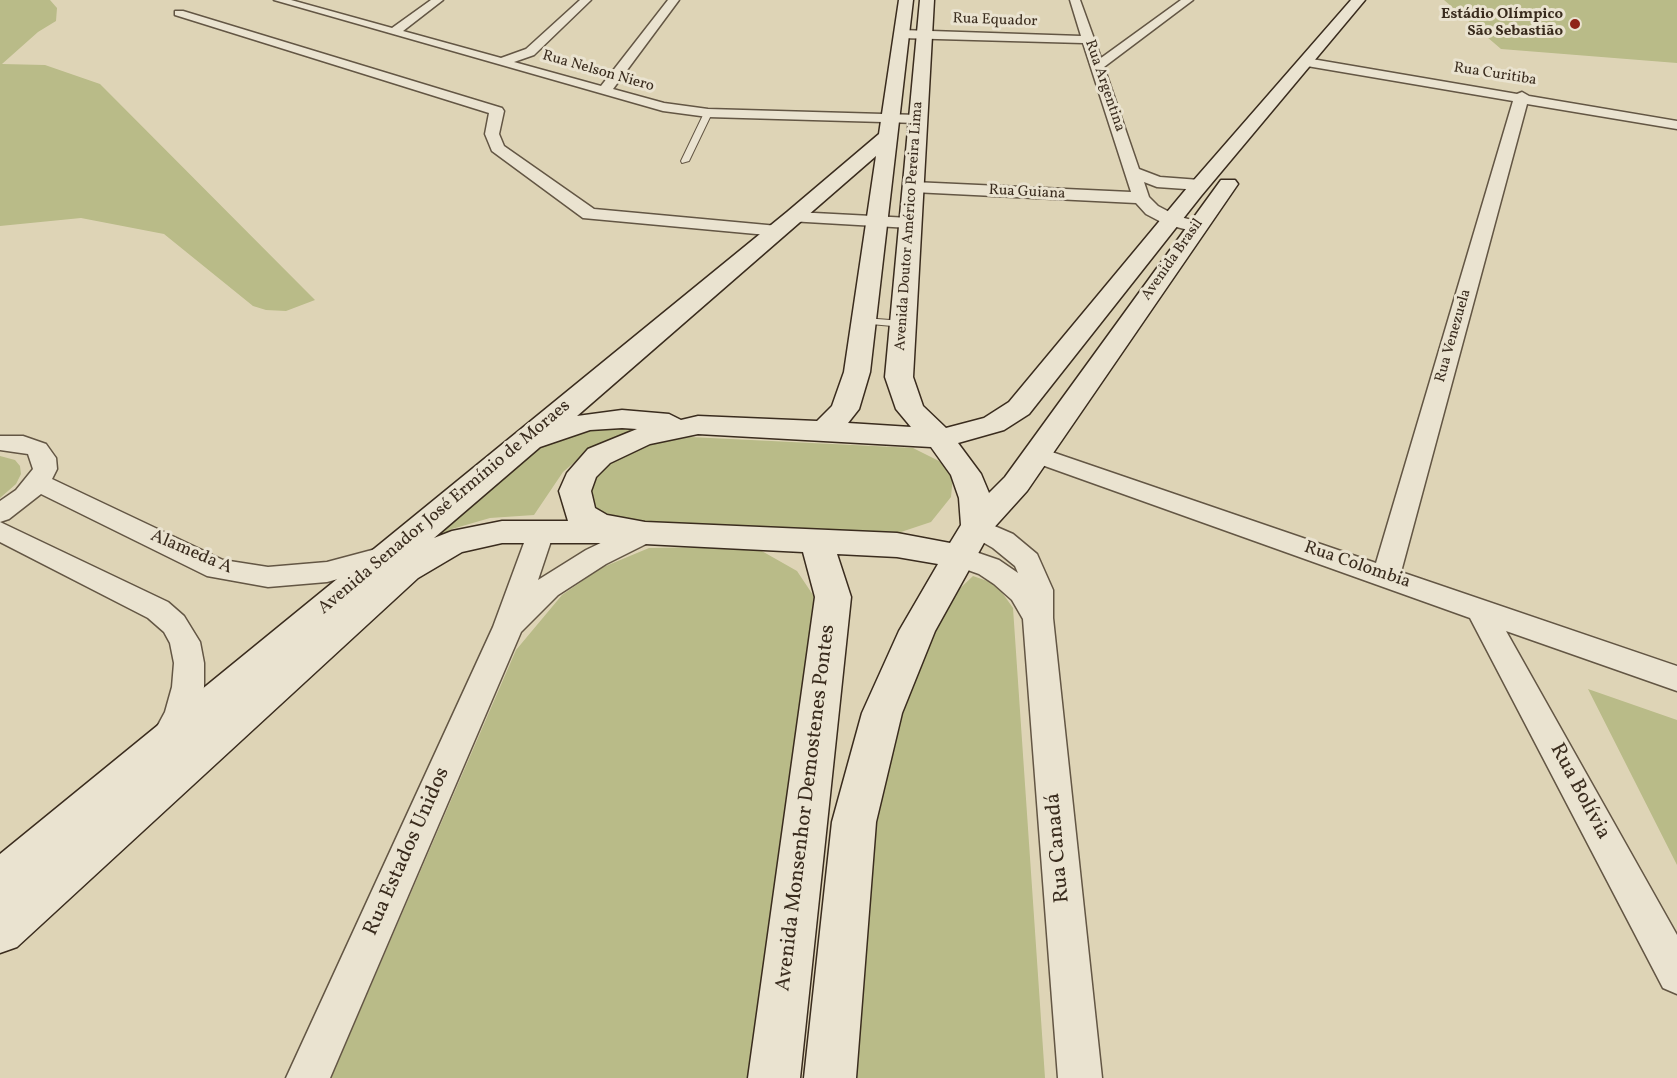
<!DOCTYPE html>
<html>
<head>
<meta charset="utf-8">
<style>
	body { margin:0 }
	canvas { display:block; background:#ded4b6 }
</style>
</head>
<body>
<canvas width="1677" height="1078"></canvas>
<script>
const ctx = document.querySelector('canvas').getContext('2d');
ctx.lineJoin = 'round';
function fillPath(path, color) {
  ctx.fillStyle = color;
  ctx.fill(path, 'evenodd');
}
function poly(rows) {
  const path = new Path2D();
  for (const r of rows) {
    path.moveTo(r[0], r[1]);
    for (let i = 2; i < r.length; i += 2) path.lineTo(r[i], r[i + 1]);
  }
  return path;
}
function stroke(path, color, width, dash) {
  ctx.strokeStyle = color;
  ctx.lineWidth = width;
  ctx.lineCap = dash ? 'butt' : 'round';
  ctx.setLineDash(dash || []);
  ctx.stroke(path);
}
function drawText(font, color, halo, rows, align = 'center') {
  ctx.font = font + ' Vollkorn,serif';
  ctx.lineWidth = 6;
  ctx.setLineDash([]);
  ctx.textBaseline = 'middle';
  ctx.strokeStyle = halo;
  ctx.fillStyle = color;
  for (const [text, x, y, turn = 0] of rows) {
    ctx.save();
    ctx.translate(x, y);
    ctx.rotate((+turn || 0) * Math.PI / 180);
    ctx.textAlign = isNaN(turn) ? turn : align;
    if (halo) ctx.strokeText(text, 0, 0);
    ctx.fillText(text, 0, 0);
    ctx.restore();
  }
}
fillPath(poly([
	[0,0,50,0,57,8,56,21,38,32,2,64,45,65,100,84,315,300,286,311,266,310,253,306,164,234,81,218,0,226],
	[1444,0,1677,0,1677,63,1501,49],
	[601,427,632,427,634,432,591,448,563,472,534,515,490,518,452,529,416,550,536,449,569,435],
	[690,437,913,448,939,461,953,476,951,497,931,522,895,534,627,522,600,511,587,498,589,478,607,460,638,447],
	[0,456,15,460,20,466,21,474,16,484,0,498],
	[714,547,760,550,797,571,819,604,753,1078,331,1078,516,650,562,595,601,568,649,548],
	[973,576,996,584,1013,608,1045,1078,855,1078,876,796,907,688,950,598],
	[1588,689,1677,720,1677,865]
]), '#b9bb88');
const lane = poly([
	[708,111,712,113,689,161,682,163,681,161,704,113,708,111],
	[864,318,903,321,908,324,903,327,860,323,859,321,864,318]
]);
const street = poly([
	[274,0,291,0,392,28,431,0,443,0,403,31,501,58,526,49,580,0,591,0,534,55,514,62,601,86,668,0,679,0,613,89,664,103,708,109,918,115,925,119,918,123,708,117,663,111,274,0],
	[1070,0,1080,0,1101,58,1181,0,1193,0,1104,67,1139,169,1160,177,1200,180,1208,185,1200,190,1157,187,1144,182,1149,197,1158,206,1177,216,1202,223,1205,227,1202,231,1196,232,1165,224,1146,214,1136,203,913,192,905,187,913,182,1131,192,1083,43,901,38,895,34,901,30,1081,36,1070,0],
	[175,11,183,11,502,108,504,111,499,134,504,146,594,209,778,226,787,231,778,236,583,218,492,151,485,134,489,113,175,15,175,11],
	[1306,58,1517,94,1522,92,1529,96,1677,121,1677,129,1527,104,1401,572,1677,666,1677,691,1506,631,1677,935,1677,994,1663,988,1470,618,1028,460,1025,455,1028,450,1037,447,1046,450,1376,563,1513,101,1301,65,1301,59,1306,58],
	[795,212,910,218,919,223,910,228,789,221,786,217,789,213,795,212],
	[0,436,23,436,46,444,56,458,57,469,52,479,223,560,268,567,327,562,387,546,397,549,401,556,397,563,327,582,268,587,207,576,41,494,9,519,0,522,168,602,184,616,200,642,204,663,204,687,196,714,179,748,167,752,155,748,151,738,165,712,172,687,174,663,170,643,164,632,148,618,0,542,0,501,16,490,33,469,28,454,0,450,0,436],
	[976,518,1013,534,1037,554,1053,590,1053,618,1102,1078,1058,1078,1023,619,1012,600,994,584,979,574,951,564,947,557,951,550,961,547,999,560,1018,573,1015,566,993,548,967,533,963,527,967,521,976,518],
	[541,523,550,525,554,532,538,580,586,550,636,526,645,524,654,526,658,533,654,540,606,564,558,595,521,632,330,1078,286,1078,493,627,528,532,532,525,541,523]
]);
const secondary = poly([
	[899,0,913,0,870,372,859,409,848,423,911,427,896,409,885,377,920,0,934,0,913,377,923,406,946,428,984,418,1009,402,1187,188,1351,0,1365,0,1201,196,1029,414,1004,430,958,443,981,474,989,493,1005,477,1221,180,1235,180,1238,184,1027,491,990,532,935,631,902,713,876,822,856,1078,804,1078,832,822,862,713,899,631,938,564,897,557,837,554,851,597,800,1078,748,1078,815,597,803,552,645,544,622,540,612,543,502,543,462,552,418,578,17,947,0,953,0,854,787,212,879,134,899,0],
	[876,156,844,372,832,406,817,421,698,416,681,420,669,414,622,410,577,416,876,156],
	[622,428,637,429,588,449,567,473,559,491,568,521,502,521,452,531,434,538,540,447,590,430,622,428],
	[698,434,931,447,951,475,959,498,961,525,950,543,897,533,645,522,607,515,595,508,591,491,596,477,610,463,650,444,698,434]
]);
stroke(lane, '#635644', 2);
stroke(street, '#635644', 3);
stroke(secondary, '#3a2c1e', 3);
fillPath(lane, '#eae3d0');
fillPath(street, '#eae3d0');
fillPath(secondary, '#eae3d0');
for (const [x, y, r, color] of [
	[1575,24,6,"#8f2418"]
]) {
  const dot = new Path2D();
  dot.arc(x, y, r, 0, 2 * Math.PI);
  ctx.fillStyle = color;
  ctx.fill(dot);
  stroke(dot, '#eae3d0', 2);
}
drawText('bold 15px', '#3a2c1e', '#eae3d0', [
	["Estádio Olímpico",1563,15],
	["São Sebastião",1563,32]
], 'right');
drawText('15px', '#3a2c1e', '#eae3d0', [
	["Rua Equador",995,21,2],
	["Rua Nelson Niero",598,72,16],
	["Rua Curitiba",1495,75,9],
	["Rua Argentina",1104,86,71],
	["Rua Guiana",1027,193,3],
	["Avenida Doutor Américo Pereira Lima",910,226,-86],
	["Avenida Brasil",1173,260,-55],
	["Rua Venezuela",1454,336,-74]
]);
drawText('18px', '#3a2c1e', '#eae3d0', [
	["Avenida Senador José Ermínio de Moraes",445,508,-40],
	["Alameda A",191,553,23],
	["Rua Colombia",1357,566,19]
]);
drawText('21px', '#3a2c1e', '#eae3d0', [
	["Rua Bolívia",1579,792,62],
	["Avenida Monsenhor Demostenes Pontes",807,808,-83],
	["Rua Canadá",1059,848,-95],
	["Rua Estados Unidos",408,852,-66]
]);
</script>
</body>
</html>
